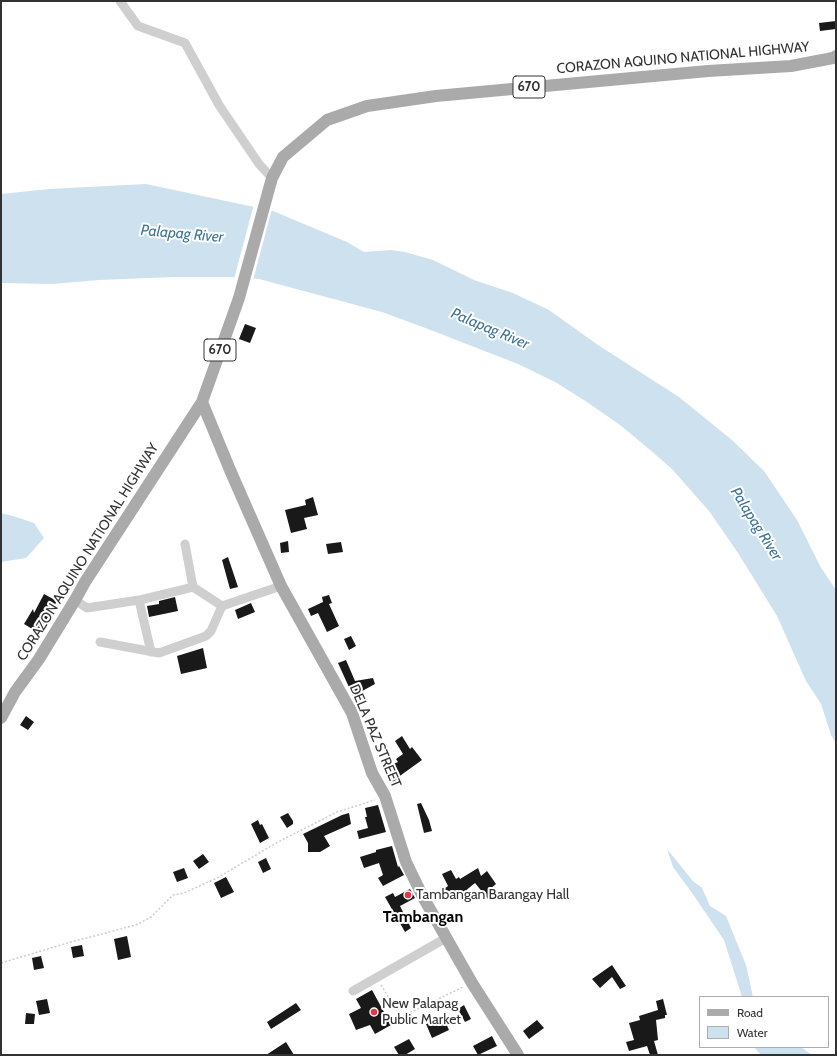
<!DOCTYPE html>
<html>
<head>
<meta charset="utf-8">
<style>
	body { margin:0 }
	#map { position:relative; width:837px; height:1056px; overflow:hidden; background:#fff; font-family:Cabin,sans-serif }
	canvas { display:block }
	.frame { position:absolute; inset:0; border:2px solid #323232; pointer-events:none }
	.legend { position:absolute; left:699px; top:996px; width:130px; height:52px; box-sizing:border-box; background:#fff; border:1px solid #adadad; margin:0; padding:5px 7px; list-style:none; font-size:12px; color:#323232 }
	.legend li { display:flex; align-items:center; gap:8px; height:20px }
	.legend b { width:20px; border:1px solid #adadad }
</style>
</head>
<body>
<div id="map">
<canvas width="837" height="1056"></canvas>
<div class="frame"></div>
<ul class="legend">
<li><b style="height:5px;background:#aaa"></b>Road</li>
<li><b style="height:11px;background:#cde2ee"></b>Water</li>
</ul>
</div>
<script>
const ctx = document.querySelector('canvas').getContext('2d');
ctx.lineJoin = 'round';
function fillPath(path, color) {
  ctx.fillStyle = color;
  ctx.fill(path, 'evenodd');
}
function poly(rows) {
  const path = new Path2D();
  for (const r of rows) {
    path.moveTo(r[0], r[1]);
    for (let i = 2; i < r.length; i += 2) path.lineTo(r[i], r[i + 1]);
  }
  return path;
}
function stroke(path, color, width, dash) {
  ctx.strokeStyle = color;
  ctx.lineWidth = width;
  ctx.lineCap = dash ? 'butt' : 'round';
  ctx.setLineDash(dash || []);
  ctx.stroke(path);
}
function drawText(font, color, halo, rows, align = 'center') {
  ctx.font = font + ' Cabin,sans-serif';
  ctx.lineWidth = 4;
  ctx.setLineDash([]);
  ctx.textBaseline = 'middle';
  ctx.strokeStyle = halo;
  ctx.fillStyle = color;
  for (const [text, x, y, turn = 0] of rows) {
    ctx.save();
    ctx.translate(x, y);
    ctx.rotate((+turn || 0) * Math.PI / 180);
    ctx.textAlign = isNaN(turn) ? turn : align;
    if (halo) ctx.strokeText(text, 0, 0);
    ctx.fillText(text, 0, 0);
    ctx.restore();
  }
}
fillPath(poly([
	[146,184,273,211,347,242,364,252,390,250,405,252,433,260,474,280,513,293,549,310,598,345,679,397,732,440,764,471,797,520,820,566,836,590,836,743,831,735,821,704,806,681,777,616,738,553,709,511,672,469,649,449,620,425,584,400,555,382,518,364,428,329,382,312,259,279,231,277,174,277,99,280,52,284,1,283,1,194,49,189],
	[1,513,13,516,34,523,44,538,26,558,1,562],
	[667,849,693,881,702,888,710,906,726,916,746,965,753,997,742,997,724,940,692,893,673,867],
	[754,1047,801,1047,812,1055,761,1055]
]), '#cde2ee');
fillPath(poly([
	[254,204,272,209,253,280,234,279]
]), '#fff');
fillPath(poly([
	[836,21,836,29,820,31,819,23],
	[245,324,256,328,250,343,239,339],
	[313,497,318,515,304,518,307,529,291,533,285,510,306,505,305,500],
	[288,541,289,552,281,553,280,543],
	[341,542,343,552,328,554,326,544],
	[228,557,238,587,230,589,222,560],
	[44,594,57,601,39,633,24,624,33,609,34,613],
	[329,595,332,603,329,604,339,626,327,632,318,613,311,616,308,609,323,602,322,597],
	[175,597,178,611,149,617,147,606,159,604,159,601],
	[251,603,255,612,238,619,235,610],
	[351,636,356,646,349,650,344,639],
	[203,648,207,668,181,674,177,656],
	[346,660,355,681,373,678,375,684,353,696,338,663],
	[26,716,34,722,28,730,20,725],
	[402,736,410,749,412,747,422,760,397,778,398,779,391,783,384,768,398,762,396,759,403,754,395,741],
	[421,803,429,820,432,831,424,833,417,804],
	[378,805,386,832,359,839,357,831,368,828,365,817,367,817,365,808],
	[288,813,293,821,293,824,287,828,280,817],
	[349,813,351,824,324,836,330,846,320,852,308,852,308,843,303,834,342,815],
	[258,820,260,825,262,824,269,838,260,843,251,824],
	[392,846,398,867,399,866,404,875,383,886,378,878,383,875,379,863,364,868,360,857,376,852,376,850],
	[203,854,209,862,199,869,193,861],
	[266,858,271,869,263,873,258,862],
	[184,868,188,878,177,882,173,872],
	[478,868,481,876,487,871,496,884,490,889,494,894,488,899,475,883,453,901,444,889,448,886,442,874,451,870,456,879,459,877,460,879],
	[226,877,234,892,221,898,214,883],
	[410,889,415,898,400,906,411,928,405,932,385,897,393,893,395,897],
	[127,936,131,957,118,960,114,939],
	[82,945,84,956,73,958,71,947],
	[41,956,44,968,34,970,32,958],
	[612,965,626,986,620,989,612,977,600,988,592,979],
	[372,990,391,1025,375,1034,370,1025,356,1030,349,1014,361,1008,356,999],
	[47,999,50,1013,39,1015,36,1001],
	[663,999,667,1015,665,1015,665,1018,656,1020,658,1040,654,1041,658,1055,650,1055,647,1046,629,1051,626,1042,634,1040,629,1023,640,1020,639,1016,658,1010,656,1001],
	[296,1003,301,1010,271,1029,267,1022],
	[464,1005,471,1019,465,1022,458,1009],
	[26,1013,35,1014,34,1024,25,1024],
	[443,1017,449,1030,432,1038,426,1024],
	[537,1020,544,1028,529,1039,523,1031],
	[492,1036,497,1046,478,1055,473,1046],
	[409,1039,415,1049,405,1055,399,1055,394,1047],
	[286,1042,294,1055,266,1055]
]), '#191919');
stroke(poly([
	[1,963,71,942,136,925,151,917,173,895,184,893,217,878,278,842,337,812,375,800],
	[381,985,401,1017,463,987]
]), '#ccc', 1.5, [2, 2]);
stroke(poly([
	[120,1,138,26,185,43,219,105,259,164,272,178],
	[185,544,193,587],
	[75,600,87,608,139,600,193,587,222,606],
	[139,600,151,652],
	[100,642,159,653,206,636,211,631,222,606,281,586],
	[353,991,446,938]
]), '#cfcfcf', 9);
stroke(poly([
	[202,402,230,470,281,586,352,713,372,773,385,796,406,862,423,897,472,983,518,1055],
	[1,718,15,692,39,659,75,600,85,582,202,402,239,298,272,178,283,157,327,120,367,106,436,96,708,71,791,66,833,58,836,56]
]), '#aaa', 12);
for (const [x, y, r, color] of [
	[408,895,4,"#e73646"],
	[374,1012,4,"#e73646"]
]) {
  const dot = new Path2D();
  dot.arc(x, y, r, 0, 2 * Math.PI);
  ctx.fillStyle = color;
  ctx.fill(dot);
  stroke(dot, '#fff', 1.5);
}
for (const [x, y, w] of [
	[529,87,32],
	[220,350,32]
]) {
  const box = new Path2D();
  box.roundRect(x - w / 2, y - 11, w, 22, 3);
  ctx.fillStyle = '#fff';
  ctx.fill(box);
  stroke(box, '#323232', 1);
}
drawText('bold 13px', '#323232', null, [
	["670",529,87],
	["670",220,350]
]);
drawText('14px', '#323232', '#fff', [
	["CORAZON AQUINO NATIONAL HIGHWAY",683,58,-5],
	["CORAZON AQUINO NATIONAL HIGHWAY",88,552,-58],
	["DELA PAZ STREET",375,736,67]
]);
drawText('14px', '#323232', '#fff', [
	["Tambangan Barangay Hall",416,895],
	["New Palapag",382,1004],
	["Public Market",382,1020]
], 'left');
drawText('italic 15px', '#3e7596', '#fff', [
	["Palapag River",182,234,5],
	["Palapag River",490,329,23],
	["Palapag River",756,524,58]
]);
drawText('bold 16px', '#000', '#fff', [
	["Tambangan",423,917]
]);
</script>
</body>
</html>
